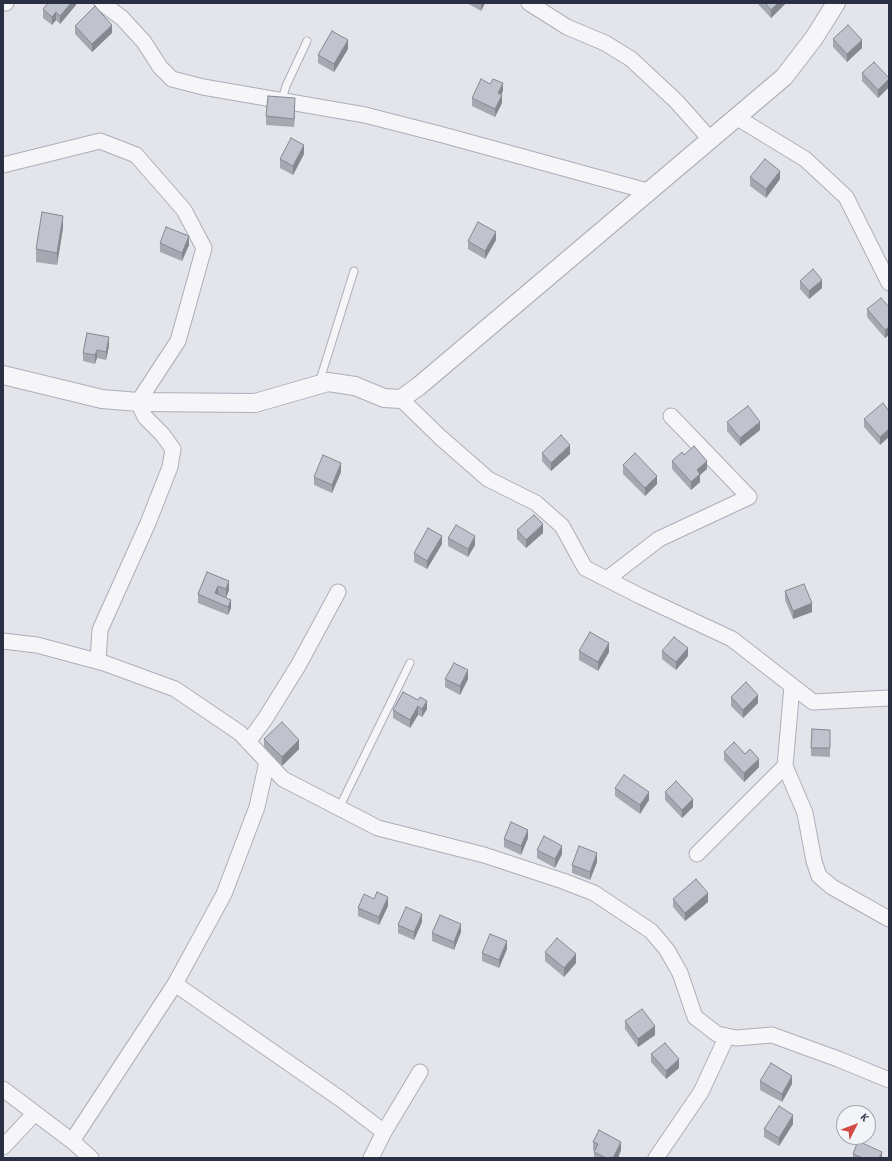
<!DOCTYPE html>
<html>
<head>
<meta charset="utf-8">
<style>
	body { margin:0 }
	#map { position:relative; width:892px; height:1161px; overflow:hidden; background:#e3e5eb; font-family:"Alegreya Sans",sans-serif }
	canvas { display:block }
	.frame { position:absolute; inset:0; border:4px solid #2a2f44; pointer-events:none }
	.north { position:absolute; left:836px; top:1105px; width:40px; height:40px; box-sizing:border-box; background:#f3f4f8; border:1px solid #a3a5b0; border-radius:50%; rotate:48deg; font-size:11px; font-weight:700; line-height:16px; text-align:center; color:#2a2f44 }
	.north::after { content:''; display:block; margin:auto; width:14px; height:18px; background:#d24946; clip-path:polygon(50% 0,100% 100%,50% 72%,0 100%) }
</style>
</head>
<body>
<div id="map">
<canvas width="892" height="1161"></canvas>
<div class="frame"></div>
<div class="north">K</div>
</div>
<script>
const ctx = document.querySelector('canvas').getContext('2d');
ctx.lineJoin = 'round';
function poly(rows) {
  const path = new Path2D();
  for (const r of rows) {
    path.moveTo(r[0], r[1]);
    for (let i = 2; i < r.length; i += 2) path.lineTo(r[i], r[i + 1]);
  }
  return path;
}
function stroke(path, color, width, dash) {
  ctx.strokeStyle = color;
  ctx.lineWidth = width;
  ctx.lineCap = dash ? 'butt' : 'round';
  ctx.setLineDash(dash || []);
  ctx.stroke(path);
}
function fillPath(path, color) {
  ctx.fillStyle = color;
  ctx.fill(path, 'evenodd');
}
const service = poly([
	[282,100,286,86,307,41],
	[319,383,354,271],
	[339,808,410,663]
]);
const minor = poly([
	[3,3,6,3],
	[102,3,122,18,144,42,160,67,172,79,203,87,365,115,443,135,647,191],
	[529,3,567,27,605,43,631,59,676,101,710,139],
	[736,117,805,159,846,197,889,283],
	[3,165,100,141,136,155,184,210,204,248,178,341,138,402,145,417,162,434,173,449,170,467,148,523,100,630,98,661],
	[401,399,440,437,488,479,536,503,562,526,585,568,640,596,732,639,813,702,889,698],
	[607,579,659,539,749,497,671,416],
	[3,641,37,645,104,663,175,689,240,733,283,779,378,828,484,855,563,881,594,893,651,931,667,950,680,973,695,1017,717,1034,736,1038,772,1035,838,1059,889,1080],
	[792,686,785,766,805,813,814,861,819,876,832,887,889,919],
	[248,742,265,719,298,666,338,592],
	[697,854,785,766],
	[175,984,342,1100,384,1132],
	[3,1089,72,1141],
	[3,1147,35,1113],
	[91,1158,72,1141,175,984,224,894,257,807,267,762],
	[371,1158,384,1132,420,1072],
	[656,1158,701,1092,727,1036]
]);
const tertiary = poly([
	[3,375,102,399,138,402,255,403,328,382,355,386,384,398,401,399,419,386,784,77,814,38,836,3]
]);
stroke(service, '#acaeb9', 9);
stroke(minor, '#acaeb9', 17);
stroke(tertiary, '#acaeb9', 20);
stroke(service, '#f6f6f9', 7);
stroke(minor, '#f6f6f9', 15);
stroke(tertiary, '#f6f6f9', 18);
fillPath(poly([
	[76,3,76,5,60,24,56,20,52,25,43,18,43,9],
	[467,3,485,3,481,11],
	[757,3,785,3,785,4,771,18],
	[75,26,112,33,92,52,75,34],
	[833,39,862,48,847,62,833,47],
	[348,49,334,72,318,63,318,55],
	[862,73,889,78,889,87,878,98,862,81],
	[503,91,501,94,502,103,495,117,472,106,472,98],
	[295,107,294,127,266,125,266,116],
	[304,154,293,175,280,168,280,159],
	[750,177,780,179,766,198,750,186],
	[63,228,57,265,36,262,36,249],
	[496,240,485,259,468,249,468,241],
	[160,243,189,245,182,261,160,252],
	[800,281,822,288,809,299,800,289],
	[889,307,889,335,885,338,867,317,867,309],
	[109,346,106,360,97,358,95,364,83,361,83,353],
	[889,411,880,445,864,427,864,419],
	[727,422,760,430,740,446,727,431],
	[542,453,570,454,551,471,542,461],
	[684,455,707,469,700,475,700,482,691,490,672,469,672,461],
	[623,465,657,484,645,496,623,474],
	[341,472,332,493,314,485,314,477],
	[517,530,543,533,526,548,517,539],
	[448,538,475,545,468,557,448,546],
	[442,544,427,569,414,562,414,553],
	[207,572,229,590,226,598,231,608,228,615,198,603,198,594],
	[785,591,812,612,793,619,785,600],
	[579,651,609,652,598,671,579,660],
	[662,651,688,656,676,670,662,659],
	[445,679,468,679,460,695,445,687],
	[403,692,427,709,422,717,418,715,410,728,393,718,393,710],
	[731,697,758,703,743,718,731,706],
	[830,738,830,757,811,756,811,748],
	[264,739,299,749,282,766,264,747],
	[724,752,745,754,759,767,744,782,724,760],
	[615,788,649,800,640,814,615,796],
	[665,792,693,807,682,818,665,800],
	[528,838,521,855,504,847,504,839],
	[537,850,562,854,555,868,537,858],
	[597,862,590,880,572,873,572,865],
	[673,899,708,902,685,921,673,907],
	[388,906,379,925,358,916,358,908],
	[422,922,414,940,398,933,398,925],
	[461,932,454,950,432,941,432,933],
	[507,949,499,968,482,961,482,953],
	[545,952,576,963,564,977,545,961],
	[625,1021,655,1035,638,1047,625,1029],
	[651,1054,679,1068,666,1079,651,1062],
	[760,1081,792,1084,782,1102,760,1090],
	[793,1124,779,1146,764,1137,764,1129],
	[593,1142,621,1150,618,1158,594,1158,594,1150,593,1150],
	[853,1154,882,1158,853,1158]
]), '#a5a8b1');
fillPath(poly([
	[71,3,76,3,76,5,60,24,60,16],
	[481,3,485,3,481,11],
	[778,3,785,3,785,4,771,18,771,10],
	[56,12,56,20,52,25,52,17],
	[112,25,112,33,92,52,92,44],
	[348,40,348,49,334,72,334,64],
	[862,40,862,48,847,62,847,54],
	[889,79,889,87,878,98,878,90],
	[503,83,503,91,498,101,498,93],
	[502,95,502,103,495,117,495,109],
	[295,98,295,107,294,127,294,119],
	[304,145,304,154,293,175,293,166],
	[780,171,780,179,766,198,766,189],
	[63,216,63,228,57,265,57,253],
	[496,232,496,240,485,259,485,251],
	[189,236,189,245,182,261,182,253],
	[822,280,822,288,809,299,809,291],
	[889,327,889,335,885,338,885,330],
	[109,337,109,346,106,360,106,352],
	[97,350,97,358,95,364,95,355],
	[760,422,760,430,740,446,740,438],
	[889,429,889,437,880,445,880,437],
	[570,445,570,454,551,471,551,463],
	[707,461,707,469,700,475,700,482,691,490,691,482,697,470],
	[341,463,341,472,332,493,332,485],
	[657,476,657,484,645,496,645,488],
	[543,524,543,533,526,548,526,540],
	[442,536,442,544,427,569,427,561],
	[475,536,475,545,468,557,468,549],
	[229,581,229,590,226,598,226,589],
	[218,586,218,594,215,593],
	[231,600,231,608,228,615,228,607],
	[812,603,812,612,793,619,793,611],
	[609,643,609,652,598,671,598,662],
	[688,648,688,656,676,670,676,662],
	[468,670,468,679,460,695,460,686],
	[758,695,758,703,743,718,743,710],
	[427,701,427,709,422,717,422,709],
	[418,706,418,715,410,728,410,720],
	[299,740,299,749,282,766,282,757],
	[759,759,759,767,744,782,744,773],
	[649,792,649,800,640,814,640,805],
	[693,799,693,807,682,818,682,810],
	[528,830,528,838,521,855,521,846],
	[562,846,562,854,555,868,555,859],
	[597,853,597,862,590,880,590,872],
	[708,893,708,902,685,921,685,913],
	[388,897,388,906,379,925,379,917],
	[422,914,422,922,414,940,414,932],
	[461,924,461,932,454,950,454,942],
	[507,941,507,949,499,968,499,960],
	[576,954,576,963,564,977,564,968],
	[655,1026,655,1035,638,1047,638,1039],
	[679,1059,679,1068,666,1079,666,1071],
	[792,1076,792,1084,782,1102,782,1094],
	[793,1115,793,1124,779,1146,779,1138],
	[621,1142,621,1150,618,1158,613,1158],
	[882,1152,882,1158,879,1158]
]), '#868890');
const building = poly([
	[48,3,71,3,60,16,56,12,52,17,43,9,48,3],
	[765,3,778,3,771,10,765,3],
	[95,6,112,25,92,44,75,26,95,6],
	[848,25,862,40,847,54,833,39,848,25],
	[332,31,348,40,334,64,318,55,332,31],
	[874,62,889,78,889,79,878,90,862,73,874,62],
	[481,79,490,84,493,79,503,83,498,93,502,95,495,109,472,98,481,79],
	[268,96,295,98,294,119,266,116,268,96],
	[291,138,304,145,293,166,280,159,291,138],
	[765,159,780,171,766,189,750,177,765,159],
	[42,212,63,216,57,253,36,249,42,212],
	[478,222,496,232,485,251,468,241,478,222],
	[166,227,189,236,182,253,160,243,166,227],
	[813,269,822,280,809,291,800,281,813,269],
	[881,298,889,307,889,327,885,330,867,309,881,298],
	[87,333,109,337,106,352,97,350,95,355,83,353,87,333],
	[883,403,889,411,889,429,880,437,864,419,883,403],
	[748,406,760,422,740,438,727,422,748,406],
	[561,435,570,445,551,463,542,453,561,435],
	[694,446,707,461,697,470,700,474,691,482,672,461,682,452,684,455,694,446],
	[635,453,657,476,645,488,623,465,635,453],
	[323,455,341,463,332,485,314,477,323,455],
	[534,515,543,524,526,540,517,530,534,515],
	[456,525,475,536,468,549,448,538,456,525],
	[428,528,442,536,427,561,414,553,428,528],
	[207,572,229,581,226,589,218,586,215,593,231,600,228,607,198,594,207,572],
	[804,584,812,603,793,611,785,591,804,584],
	[590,632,609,643,598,662,579,651,590,632],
	[674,637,688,648,676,662,662,651,674,637],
	[454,663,468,670,460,686,445,679,454,663],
	[746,682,758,695,743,710,731,697,746,682],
	[403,692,418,700,420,697,427,701,422,709,418,706,410,720,393,710,403,692],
	[282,722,299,740,282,757,264,739,282,722],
	[812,729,830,730,830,748,811,748,812,729],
	[734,742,745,754,750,749,759,759,744,773,724,752,734,742],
	[624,775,649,792,640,805,615,788,624,775],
	[676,781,693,799,682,810,665,792,676,781],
	[511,822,528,830,521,846,504,839,511,822],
	[544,836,562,846,555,859,537,850,544,836],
	[579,846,597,853,590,872,572,865,579,846],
	[696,879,708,893,685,913,673,899,696,879],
	[377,892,388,897,379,917,358,908,364,894,374,899,377,892],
	[406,907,422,914,414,932,398,925,406,907],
	[440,915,461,924,454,942,432,933,440,915],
	[490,934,507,941,499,960,482,953,490,934],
	[557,938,576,954,564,968,545,952,557,938],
	[642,1009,655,1026,638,1039,625,1021,642,1009],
	[665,1043,679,1059,666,1071,651,1054,665,1043],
	[771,1063,792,1076,782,1094,760,1081,771,1063],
	[779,1106,793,1115,779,1138,764,1129,779,1106],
	[599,1130,621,1142,613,1158,606,1158,594,1152,598,1144,593,1142,599,1130],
	[858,1141,882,1152,879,1158,863,1158,853,1154,858,1141]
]);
fillPath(building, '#c0c3ce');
stroke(building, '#868890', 1);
</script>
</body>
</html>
